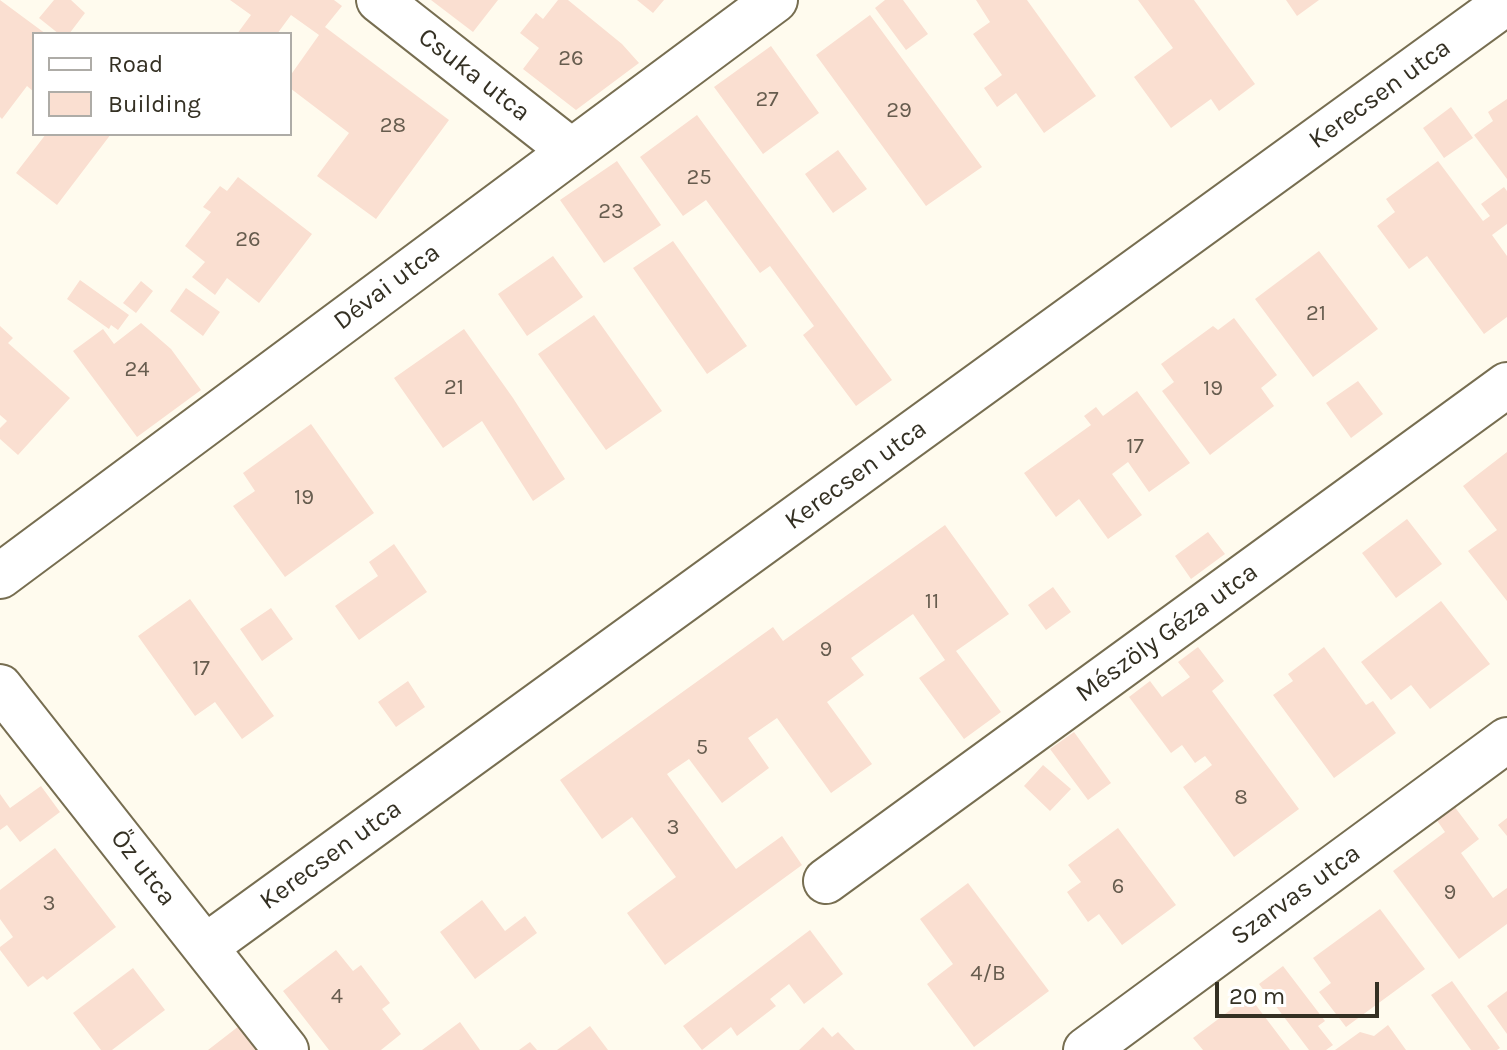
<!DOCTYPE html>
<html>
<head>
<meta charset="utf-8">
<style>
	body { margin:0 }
	#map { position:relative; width:1507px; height:1050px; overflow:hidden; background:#fffbee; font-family:Karla,sans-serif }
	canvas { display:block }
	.legend { position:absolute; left:32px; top:32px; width:260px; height:104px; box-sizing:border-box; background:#fff; border:2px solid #aeaca7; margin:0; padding:10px 14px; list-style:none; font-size:24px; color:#343023 }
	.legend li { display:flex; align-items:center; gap:16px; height:40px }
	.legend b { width:40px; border:2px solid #aeaca7 }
	.scale { position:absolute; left:1215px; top:982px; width:164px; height:36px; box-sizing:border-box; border:4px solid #343023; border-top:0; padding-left:10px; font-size:24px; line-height:28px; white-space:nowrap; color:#343023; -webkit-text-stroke:6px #fff; paint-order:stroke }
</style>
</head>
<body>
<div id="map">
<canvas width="1507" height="1050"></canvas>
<ul class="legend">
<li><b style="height:10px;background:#fff"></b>Road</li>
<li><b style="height:22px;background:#fadfd1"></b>Building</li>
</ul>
<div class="scale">20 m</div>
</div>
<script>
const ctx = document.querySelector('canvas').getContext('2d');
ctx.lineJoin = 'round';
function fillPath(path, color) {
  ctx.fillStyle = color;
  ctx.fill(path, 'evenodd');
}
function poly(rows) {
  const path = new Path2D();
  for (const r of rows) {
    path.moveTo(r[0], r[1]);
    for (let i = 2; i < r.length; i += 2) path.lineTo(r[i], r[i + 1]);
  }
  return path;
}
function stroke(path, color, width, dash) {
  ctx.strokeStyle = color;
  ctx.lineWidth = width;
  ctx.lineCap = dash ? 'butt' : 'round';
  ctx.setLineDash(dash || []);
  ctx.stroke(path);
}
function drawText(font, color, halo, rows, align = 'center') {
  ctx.font = font + ' Karla,sans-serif';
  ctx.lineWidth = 8;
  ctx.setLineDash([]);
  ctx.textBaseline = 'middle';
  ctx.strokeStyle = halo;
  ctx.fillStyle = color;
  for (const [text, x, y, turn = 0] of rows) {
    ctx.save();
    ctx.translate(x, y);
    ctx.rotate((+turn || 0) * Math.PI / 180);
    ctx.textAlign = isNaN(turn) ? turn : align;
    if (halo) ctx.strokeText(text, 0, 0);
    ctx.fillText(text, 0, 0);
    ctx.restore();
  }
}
fillPath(poly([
	[0,0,46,34,34,34,34,92,27,86,2,119,0,117],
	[54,0,71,0,85,13,69,34,59,34,39,18],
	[230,0,334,0,342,6,325,27,449,120,376,219,317,176,349,133,290,88,290,76,319,35,291,15,277,34,237,34,251,15],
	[431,0,498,0,473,32],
	[558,0,568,0,622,44,639,63,576,110,523,69,539,48,520,33,536,13,543,19],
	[637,0,664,0,653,13],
	[885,0,903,0,928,34,906,50,875,8],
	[976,0,1027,0,1096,96,1044,133,1016,93,997,107,984,88,1002,75,973,34,990,22],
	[1138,0,1194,0,1255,84,1219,111,1211,99,1171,128,1134,77,1173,48],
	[1286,0,1319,0,1297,16],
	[870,15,982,167,926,206,816,55],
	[771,46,819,113,763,154,714,87],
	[1507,99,1507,179,1474,135,1493,121,1488,112],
	[1451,107,1473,138,1444,158,1423,128],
	[697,115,892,380,856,406,803,335,814,326,770,266,760,273,706,200,683,216,640,157],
	[46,134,111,134,57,205,16,173],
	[838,150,867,189,833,213,805,174],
	[617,161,661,225,604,263,560,200],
	[1438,161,1483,221,1490,216,1481,204,1504,187,1507,191,1507,224,1492,235,1507,256,1507,317,1484,334,1427,256,1409,269,1377,226,1395,212,1386,199],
	[238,177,312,234,259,303,227,278,215,295,192,277,205,262,185,246,211,212,203,207,220,186,227,191],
	[673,241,747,346,707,374,633,268],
	[1319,251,1378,329,1313,377,1255,299],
	[553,256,583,297,527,336,498,294],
	[80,280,129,315,118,330,111,325,109,329,67,299],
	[141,281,153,291,136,313,123,303],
	[186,288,220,312,203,336,170,311],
	[594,315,662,411,606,450,538,354],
	[1234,318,1277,375,1261,388,1274,406,1210,455,1162,391,1174,382,1161,364,1213,326,1218,330],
	[141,323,171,349,201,390,137,437,73,351,103,329,114,344],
	[0,326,13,338,8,343,70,398,18,455,0,439,0,428,7,421,0,415],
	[464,329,513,398,565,479,533,501,482,421,443,448,394,378],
	[1358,381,1383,414,1351,438,1326,403],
	[1137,391,1190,463,1149,492,1128,462,1112,474,1142,515,1108,539,1079,499,1056,517,1024,473,1091,425,1084,416,1096,407,1103,416],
	[311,424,374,513,285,577,233,506,255,491,243,473],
	[1507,452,1507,601,1468,551,1497,530,1463,486],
	[1407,519,1442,564,1396,598,1362,553],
	[945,525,1009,614,956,651,1001,712,964,739,919,678,945,660,913,614,851,658,864,675,827,702,872,764,831,793,777,718,748,738,769,768,722,803,689,759,667,774,736,869,782,836,802,865,665,965,627,913,676,877,632,817,602,839,560,780,773,627,783,641],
	[1208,532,1225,554,1191,579,1175,556],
	[394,544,427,592,359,640,335,606,378,576,369,562],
	[1053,587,1071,612,1046,630,1028,605],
	[190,599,274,716,242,739,215,702,195,716,138,636],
	[1441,601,1490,664,1430,709,1411,685,1391,700,1361,662],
	[271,608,293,639,262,661,240,629],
	[1198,647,1224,681,1212,691,1299,809,1234,857,1183,787,1212,765,1205,756,1195,763,1182,745,1171,753,1129,697,1150,681,1162,697,1190,677,1178,662],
	[1324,647,1366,705,1373,701,1396,733,1334,778,1273,695,1293,681,1288,674],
	[408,681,425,707,396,727,378,702],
	[1074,732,1111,783,1088,800,1050,749],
	[1043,765,1071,789,1050,811,1024,786],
	[41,786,60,812,20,842,7,825,0,830,0,794,10,808],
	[1454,806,1479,839,1461,853,1493,898,1507,888,1507,924,1459,959,1393,871,1445,832,1436,819],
	[1507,818,1507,836,1498,825],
	[1118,828,1176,905,1122,945,1099,914,1088,922,1067,892,1081,882,1068,865],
	[55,848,116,927,47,980,43,976,28,987,0,950,0,947,13,937,0,919,0,890],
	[968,883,1049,991,974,1047,927,984,953,964,920,919],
	[482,900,505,931,525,916,537,933,475,979,440,932],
	[1380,909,1425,969,1346,1027,1319,992,1331,983,1313,958],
	[810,930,843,974,804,1004,789,984,770,999,776,1006,737,1036,731,1027,702,1050,683,1026],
	[336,950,353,971,361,965,390,1003,382,1009,401,1034,381,1050,329,1050,283,991],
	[1283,966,1325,1021,1318,1026,1333,1045,1326,1050,1309,1050,1259,984],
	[133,968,165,1010,112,1050,101,1050,73,1013],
	[1452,981,1500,1048,1497,1050,1471,1050,1431,995],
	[1507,991,1507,1034,1487,1006],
	[1249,996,1290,1050,1203,1050,1193,1038],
	[460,1022,480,1050,422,1050],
	[1388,1025,1406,1050,1335,1050,1360,1032,1374,1036],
	[239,1026,258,1050,208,1050],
	[590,1026,608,1050,557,1050],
	[823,1027,832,1037,838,1032,855,1050,799,1050],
	[530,1042,537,1050,519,1050]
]), '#fadfd1');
const street = poly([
	[379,0,570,150],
	[0,576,775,0],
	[0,687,286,1050],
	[826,881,1507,385],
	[205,947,1507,2],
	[1086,1050,1507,740]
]);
stroke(street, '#776e51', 48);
stroke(street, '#fff', 44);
drawText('22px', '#665c4e', null, [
	["26",571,59],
	["27",767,100],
	["29",899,111],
	["28",393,126],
	["25",699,178],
	["23",611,212],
	["26",248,240],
	["21",1316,314],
	["24",137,370],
	["21",454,388],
	["19",1213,389],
	["17",1135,447],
	["19",304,498],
	["11",932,602],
	["9",826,650],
	["17",201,669],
	["5",702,748],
	["8",1241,798],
	["3",673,828],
	["6",1118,887],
	["9",1450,893],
	["3",49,904],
	["4/B",988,974],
	["4",337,997]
]);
drawText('26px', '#343023', '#fff', [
	["Csuka utca",474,75,38],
	["Kerecsen utca",1380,94,-36],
	["Dévai utca",387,287,-37],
	["Kerecsen utca",856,475,-36],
	["Mészöly Géza utca",1167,633,-36],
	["Kerecsen utca",331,855,-36],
	["Őz utca",143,868,52],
	["Szarvas utca",1296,895,-36]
]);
</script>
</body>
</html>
